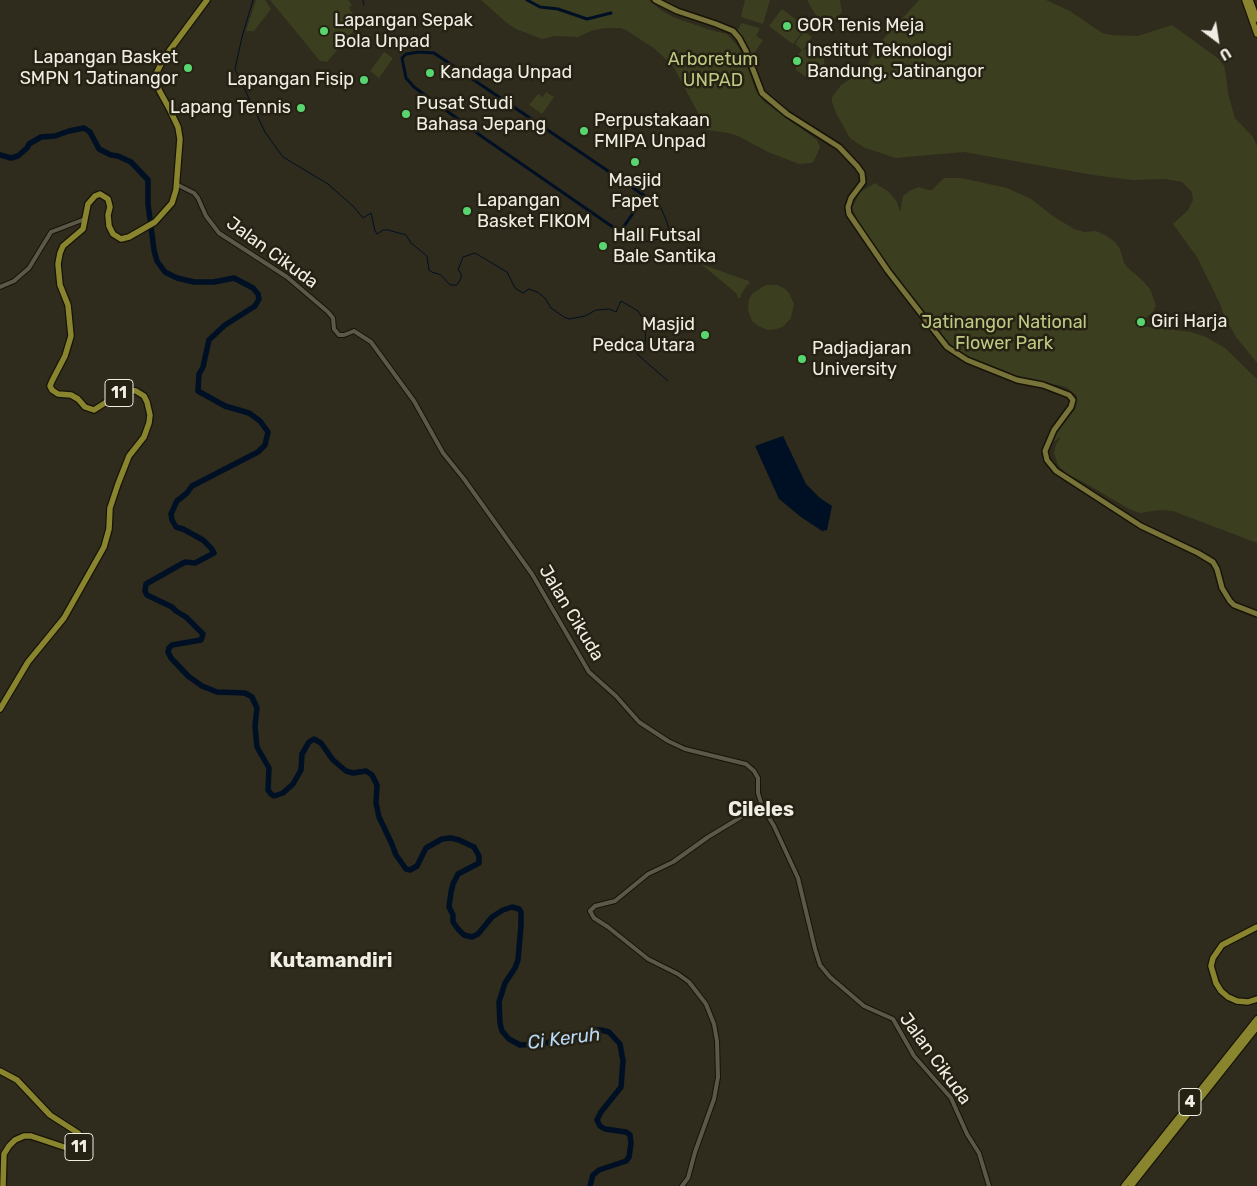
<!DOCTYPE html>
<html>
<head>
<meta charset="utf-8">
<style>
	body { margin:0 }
	#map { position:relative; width:1257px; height:1186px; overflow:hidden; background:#2f2b1d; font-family:Rubik,sans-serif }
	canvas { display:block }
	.north { position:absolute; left:1192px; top:15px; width:50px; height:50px; -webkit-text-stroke:4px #252113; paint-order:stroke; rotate:149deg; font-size:14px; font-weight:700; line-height:20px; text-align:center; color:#f0eee4 }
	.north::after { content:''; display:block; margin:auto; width:18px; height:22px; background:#f0eee4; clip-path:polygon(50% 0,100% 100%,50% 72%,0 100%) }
</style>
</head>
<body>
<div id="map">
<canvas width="1257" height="1186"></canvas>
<div class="north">U</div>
</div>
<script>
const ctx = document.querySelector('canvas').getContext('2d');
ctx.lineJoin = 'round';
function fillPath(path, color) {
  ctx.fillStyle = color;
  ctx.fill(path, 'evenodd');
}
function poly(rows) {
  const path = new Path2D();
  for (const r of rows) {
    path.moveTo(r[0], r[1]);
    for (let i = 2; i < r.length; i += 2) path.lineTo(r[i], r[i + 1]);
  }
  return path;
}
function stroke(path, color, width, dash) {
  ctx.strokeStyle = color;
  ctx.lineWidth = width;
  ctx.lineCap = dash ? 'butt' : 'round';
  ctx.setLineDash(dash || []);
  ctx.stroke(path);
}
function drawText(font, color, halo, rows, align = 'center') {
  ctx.font = font + ' Rubik,sans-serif';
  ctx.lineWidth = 5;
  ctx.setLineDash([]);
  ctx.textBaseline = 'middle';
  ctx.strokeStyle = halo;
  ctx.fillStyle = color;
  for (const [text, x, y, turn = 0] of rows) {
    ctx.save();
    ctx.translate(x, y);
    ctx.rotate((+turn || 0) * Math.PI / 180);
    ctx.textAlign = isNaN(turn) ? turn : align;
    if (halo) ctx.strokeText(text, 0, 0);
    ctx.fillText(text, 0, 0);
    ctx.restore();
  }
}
fillPath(poly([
	[256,0,265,0,271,9,254,31,246,31],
	[270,0,348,0,352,5,349,7,353,15,353,32,327,62,320,61],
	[481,0,649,0,662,11,673,17,710,30,727,34,737,45,744,57,755,89,763,101,817,140,820,147,814,161,812,163,799,164,768,152,738,136,728,133,707,130,673,66,655,49,626,30,620,28,605,28,591,31,578,37,555,36,542,39,516,29,507,23],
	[745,0,770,0,763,24,741,17],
	[807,0,840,0,842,12,835,19,825,22,817,17],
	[919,0,1046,0,1070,11,1102,33,1111,35,1138,36,1172,25,1219,59,1224,66,1226,75,1228,93,1235,118,1253,137,1257,146,1257,363,1236,337,1225,318,1220,304,1197,257,1173,224,1188,210,1193,200,1192,192,1182,182,1165,179,1133,180,1093,175,964,152,895,158,863,147,850,138,836,113,832,102,832,97,841,85,866,68,877,46],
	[782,9,806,27,793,44,769,26],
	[741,23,760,28,756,36,763,40,752,57,742,37,737,32],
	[804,31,812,37,803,50,814,48,823,55,825,66,817,76,806,77,796,70,795,58,802,50,795,44],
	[384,52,393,58,379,78,370,71],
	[546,92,554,97,542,114,529,105,538,94,543,97],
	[944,178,961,178,1007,188,1031,199,1053,216,1074,229,1084,232,1096,231,1107,236,1115,242,1120,249,1124,263,1128,268,1143,281,1150,289,1156,306,1153,312,1141,322,1140,326,1191,332,1206,337,1225,348,1257,379,1257,543,1173,511,1161,510,1140,513,1129,509,1085,483,1067,474,1058,465,1054,453,1056,444,1061,437,1050,444,1057,432,1076,408,1077,396,1066,387,1014,375,969,357,954,348,945,339,889,268,860,225,852,208,860,192,875,183,889,192,897,202,900,212,903,196,909,191,919,187,928,190,932,190],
	[701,264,749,281,750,285,748,284,740,296,742,297,738,298,737,294],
	[766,285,777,285,784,288,789,293,794,304,791,318,783,327,776,329,768,330,758,326,752,321,748,310,749,299,753,293]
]), '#3b3f20');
fillPath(poly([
	[783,436,806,484,820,498,832,506,827,530,822,531,801,517,779,499,755,446]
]), '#001024');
stroke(poly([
	[253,0,242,37,235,69,265,132,283,157,328,184,353,206,363,218,371,213,375,231,377,234,383,230,388,230,406,235,411,243,427,256,429,270,432,272,441,275,450,285,457,285,461,278,461,273,458,270,463,257,475,253,507,272,515,288,523,293,529,289,537,292,545,298,551,308,564,317,569,319,585,316,596,310,609,309,616,312,621,301,628,305,638,311,646,324,645,347,637,354,668,381],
	[363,0,364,5],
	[620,232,637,243,671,237,667,222,661,208,658,203,645,196]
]), '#001024', 1);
stroke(poly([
	[527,0,540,7,558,9,587,19,611,13],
	[419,52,434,53,645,196,620,232,484,138,414,87,406,78,402,58,406,54,419,52]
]), '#001024', 3);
stroke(poly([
	[0,155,11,158,18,156,27,148,29,144,41,137,55,136,69,131,84,128,90,132,99,149,111,155,118,156,131,162,148,180,148,204,154,250,157,261,165,272,177,278,194,282,214,282,234,278,253,288,258,294,259,299,255,306,225,325,209,340,203,367,199,374,198,391,225,406,249,413,260,421,268,432,265,445,258,452,192,486,187,493,177,501,171,514,172,520,176,527,183,529,203,540,211,548,214,553,195,563,185,562,146,584,145,591,147,595,172,607,176,611,186,617,203,634,201,640,172,645,169,648,168,652,171,658,188,676,202,686,217,692,245,693,252,697,257,708,255,726,257,747,269,768,268,790,271,794,274,796,283,793,293,784,301,770,302,754,309,742,314,739,321,743,333,760,346,771,353,773,366,771,372,775,377,785,376,803,379,817,391,842,396,855,406,869,410,870,417,866,426,848,442,839,451,838,459,840,474,847,479,856,479,863,458,874,453,884,451,892,449,907,453,915,453,922,458,929,464,935,472,937,478,934,492,917,503,910,512,907,519,909,521,912,521,925,518,960,515,968,505,983,499,1002,500,1023,502,1031,509,1039,520,1045,539,1044,585,1035,594,1030,601,1030,609,1032,620,1044,623,1061,621,1087,601,1112,597,1120,600,1126,605,1129,626,1132,630,1135,631,1143,629,1157,626,1161,599,1170,593,1175,590,1186]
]), '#001024', 5.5);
const minor = poly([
	[176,184,194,193,198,198,206,216,219,233,287,277,328,312,333,318,334,329,339,335,344,335,354,331,371,342,414,401,443,453,464,479,532,574,589,672,616,696,639,722,668,741,685,749,746,764,754,771,758,778,758,793,762,806,774,826,798,878,815,949,820,965,830,977,864,1006,893,1019,914,1056,951,1098,967,1134,979,1153,989,1186],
	[0,287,14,281,29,268,51,232,85,219],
	[682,1186,688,1178,695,1152,714,1099,718,1077,717,1041,714,1024,706,1004,689,982,678,974,648,959,608,927,594,918,590,911,595,906,615,901,648,874,673,862,708,837,761,805]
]);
const major = poly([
	[655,0,677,11,716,24,733,31,739,38,746,51,762,93,787,114,839,147,857,166,862,173,863,182,851,198,848,207,849,214,888,271,947,347,967,360,1017,380,1043,385,1069,395,1073,400,1071,407,1054,430,1045,451,1047,460,1056,471,1141,526,1198,553,1213,562,1217,569,1222,588,1230,601,1234,605,1257,614]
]);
const highway = poly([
	[1245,0,1257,34],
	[1250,0,1257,19],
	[0,709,28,662,64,618,104,547,109,529,110,508,118,484,129,456,144,437,149,423,150,415,147,402,144,396,136,391,129,390,122,392,94,410,85,407,78,399,71,395,58,394,52,390,50,386,52,381,65,356,71,336,68,305,60,285,58,264,60,253,63,246,83,229,88,204,95,196,100,194,108,199,110,207,108,215,109,226,113,234,121,239,129,237,155,222,172,203,176,190,180,139,178,127,170,110,159,90,156,74,164,58,207,0],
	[1257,927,1222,945,1213,958,1211,966,1216,983,1221,991,1228,997,1237,1001,1248,1002,1257,999],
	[0,1071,17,1080,50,1115,78,1133,82,1138,82,1141,79,1147,73,1150,31,1136,24,1136,15,1140,9,1146,4,1154,3,1186],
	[1124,1186,1257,1019],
	[1131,1186,1257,1027]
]);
stroke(minor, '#171306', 6);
stroke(major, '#171306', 8);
stroke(highway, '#171306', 8);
stroke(minor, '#5c5849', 4);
stroke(major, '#777339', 5);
stroke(highway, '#89852f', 5.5);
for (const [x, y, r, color] of [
	[787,26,5,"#59d56f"],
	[324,31,5,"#59d56f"],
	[797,61,5,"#59d56f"],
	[188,68,5,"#59d56f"],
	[430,73,5,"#59d56f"],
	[364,80,5,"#59d56f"],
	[301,108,5,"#59d56f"],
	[406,114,5,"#59d56f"],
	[584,131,5,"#59d56f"],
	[635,162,5,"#59d56f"],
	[467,211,5,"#59d56f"],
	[603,246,5,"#59d56f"],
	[1141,322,5,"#59d56f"],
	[705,335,5,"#59d56f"],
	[802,359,5,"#59d56f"]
]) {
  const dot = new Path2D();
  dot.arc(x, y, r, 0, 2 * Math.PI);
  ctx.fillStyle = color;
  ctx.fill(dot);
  stroke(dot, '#252113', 2);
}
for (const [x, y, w] of [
	[119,393,28],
	[1190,1102,22],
	[79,1147,28]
]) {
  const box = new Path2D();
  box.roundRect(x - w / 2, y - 13.5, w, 27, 4);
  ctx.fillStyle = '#252113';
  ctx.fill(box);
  stroke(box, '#f0eee4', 1);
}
drawText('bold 16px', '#f0eee4', null, [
	["11",119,393],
	["4",1190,1102],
	["11",79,1147]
]);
drawText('18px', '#f0eee4', '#252113', [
	["Lapangan Sepak",334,21],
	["Bola Unpad",334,42],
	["GOR Tenis Meja",797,26],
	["Institut Teknologi",807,51],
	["Bandung, Jatinangor",807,72],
	["Lapangan Basket",178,58,"right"],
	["SMPN 1 Jatinangor",178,79,"right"],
	["Kandaga Unpad",440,73],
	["Lapangan Fisip",354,80,"right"],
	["Pusat Studi",416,104],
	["Bahasa Jepang",416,125],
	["Lapang Tennis",291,108,"right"],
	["Perpustakaan",594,121],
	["FMIPA Unpad",594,142],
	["Masjid",635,181,"center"],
	["Fapet",635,202,"center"],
	["Lapangan",477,201],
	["Basket FIKOM",477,222],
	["Hall Futsal",613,236],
	["Bale Santika",613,257],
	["Giri Harja",1151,322],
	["Masjid",695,325,"right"],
	["Pedca Utara",695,346,"right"],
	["Padjadjaran",812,349],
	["University",812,370]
], 'left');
drawText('18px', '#bec982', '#252113', [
	["Arboretum",713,60],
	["UNPAD",713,81],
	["Jatinangor National",1004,323],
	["Flower Park",1004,344]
]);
drawText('18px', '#f0eee4', '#252113', [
	["Jalan Cikuda",272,253,36],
	["Jalan Cikuda",571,613,59],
	["Jalan Cikuda",935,1059,54]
]);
drawText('italic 19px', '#b8d8f8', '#252113', [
	["Ci Keruh",564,1039,-7]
]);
drawText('bold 20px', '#f0eee4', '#252113', [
	["Cileles",761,810],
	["Kutamandiri",331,961]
]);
</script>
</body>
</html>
